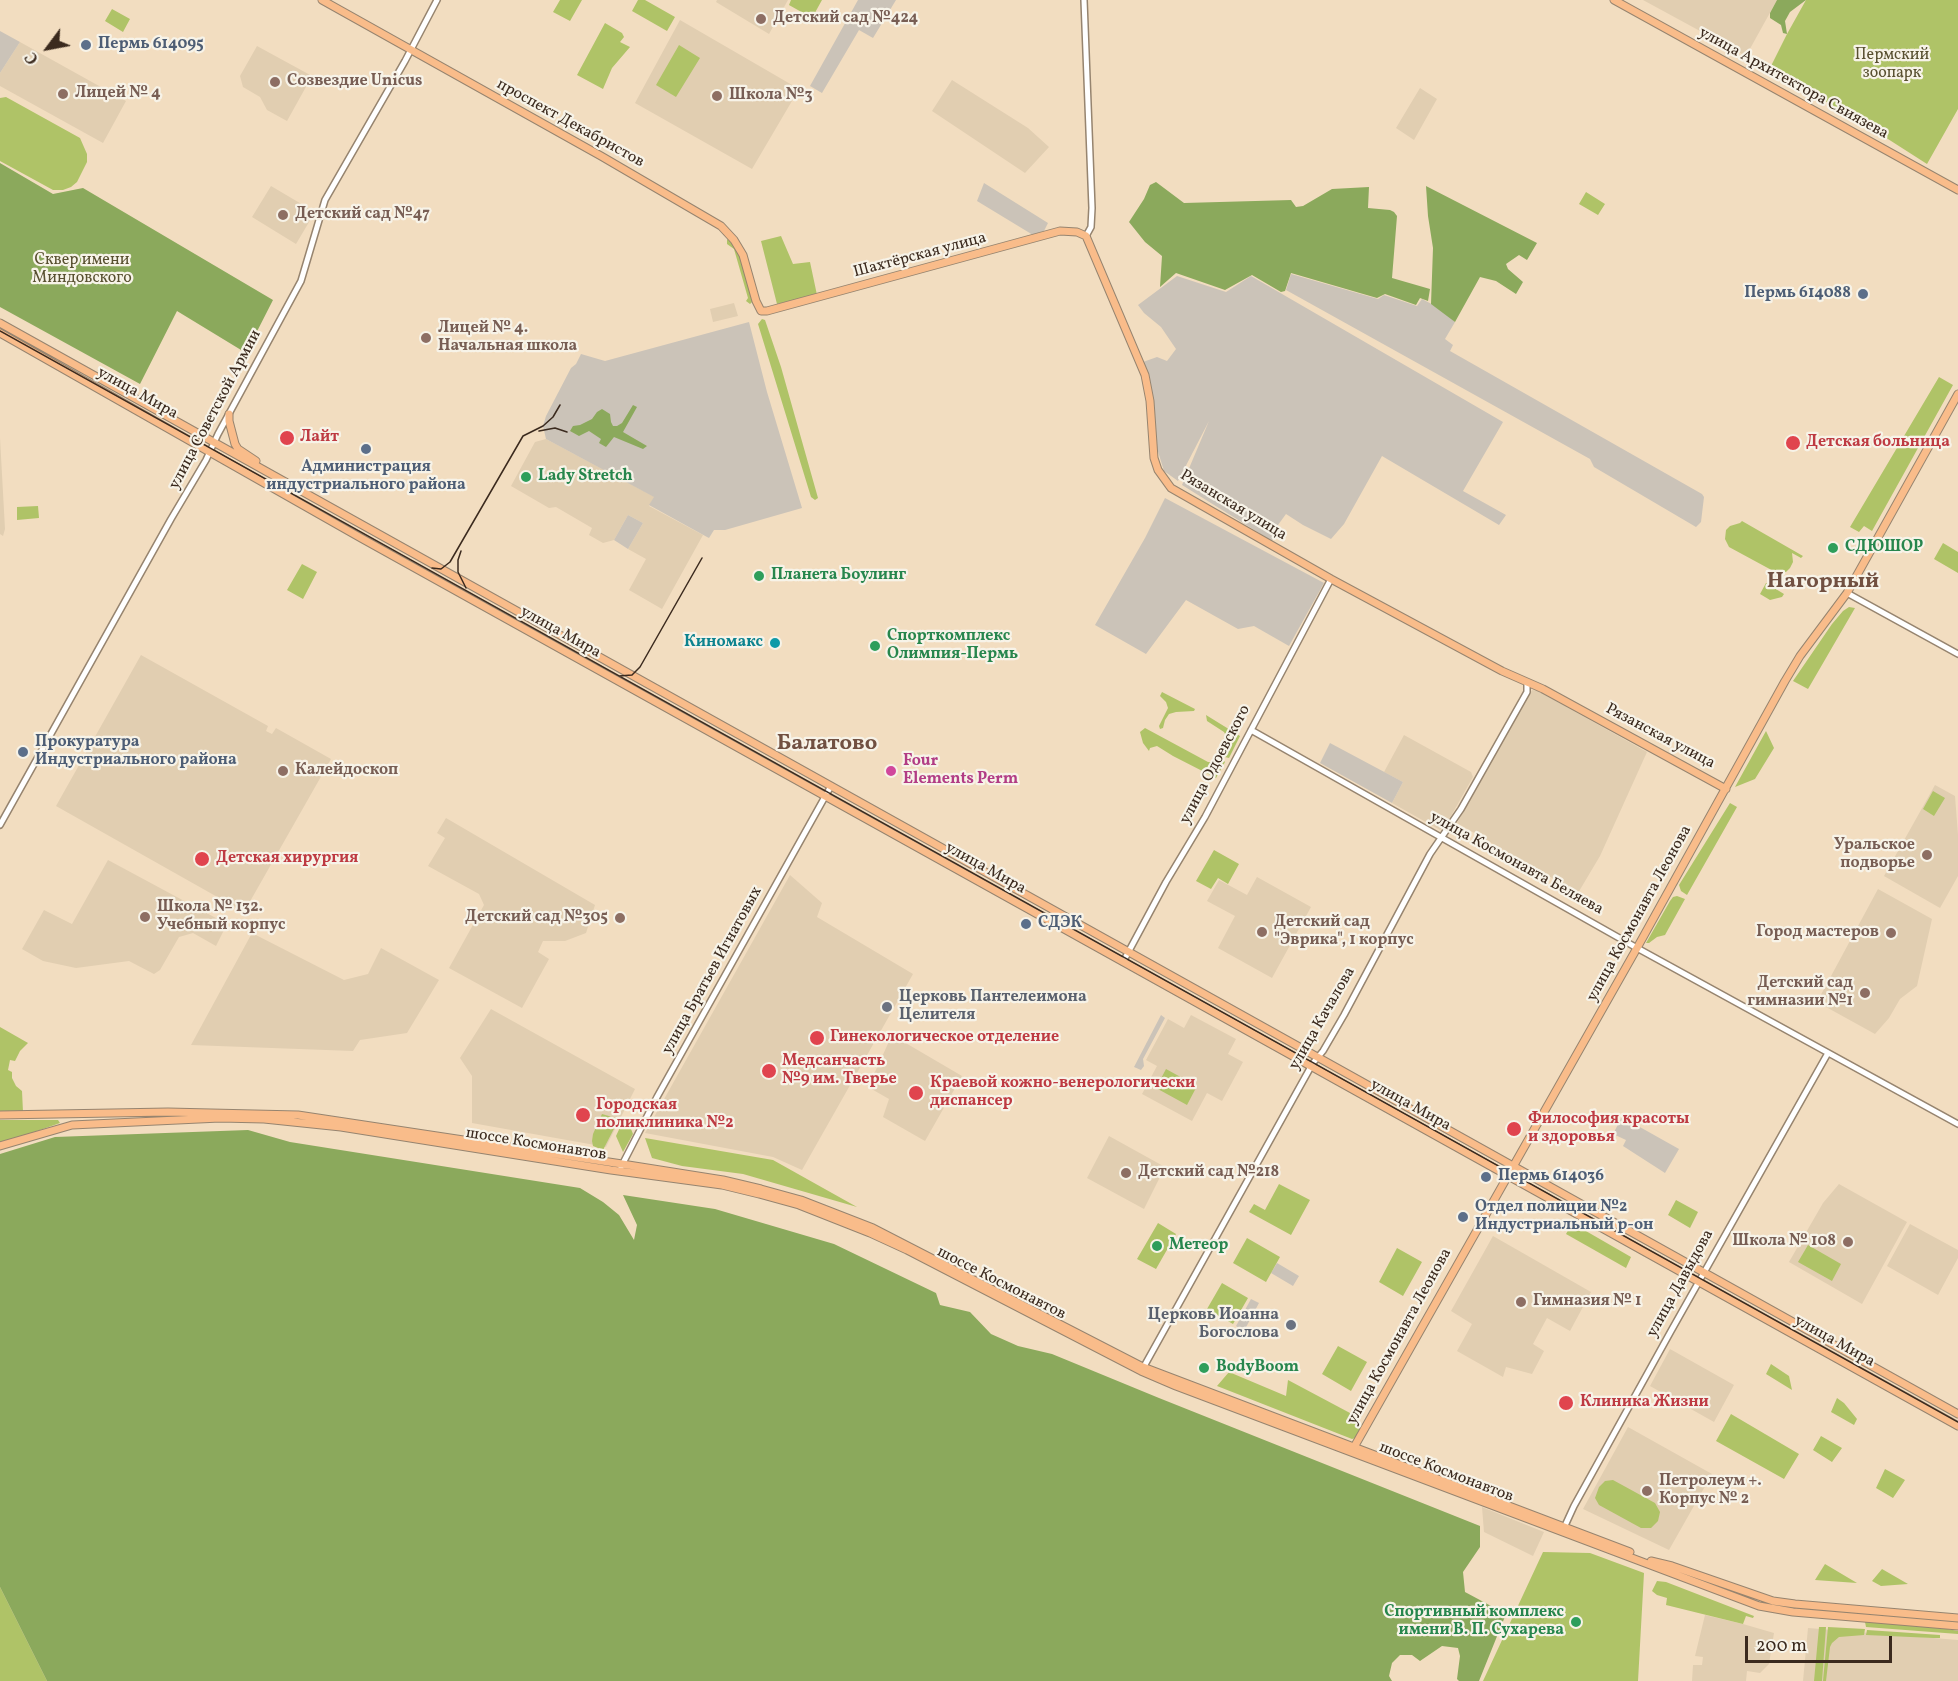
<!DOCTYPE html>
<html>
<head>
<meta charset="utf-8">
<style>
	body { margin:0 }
	#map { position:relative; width:1958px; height:1681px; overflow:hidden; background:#f2ddc0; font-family:Vollkorn,serif }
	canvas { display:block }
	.north { position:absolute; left:18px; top:18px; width:60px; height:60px; -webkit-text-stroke:4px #f7f3e8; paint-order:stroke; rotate:238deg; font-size:16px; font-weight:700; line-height:24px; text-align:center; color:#3b2a1e }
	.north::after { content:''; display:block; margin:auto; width:21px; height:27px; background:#3b2a1e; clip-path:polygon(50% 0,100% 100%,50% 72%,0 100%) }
	.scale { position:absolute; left:1745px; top:1636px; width:147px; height:27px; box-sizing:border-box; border:3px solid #3b2a1e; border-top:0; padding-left:8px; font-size:18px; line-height:21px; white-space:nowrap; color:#3b2a1e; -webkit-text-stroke:4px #f7f3e8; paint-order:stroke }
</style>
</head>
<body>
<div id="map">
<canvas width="1958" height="1681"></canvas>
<div class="north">С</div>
<div class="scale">200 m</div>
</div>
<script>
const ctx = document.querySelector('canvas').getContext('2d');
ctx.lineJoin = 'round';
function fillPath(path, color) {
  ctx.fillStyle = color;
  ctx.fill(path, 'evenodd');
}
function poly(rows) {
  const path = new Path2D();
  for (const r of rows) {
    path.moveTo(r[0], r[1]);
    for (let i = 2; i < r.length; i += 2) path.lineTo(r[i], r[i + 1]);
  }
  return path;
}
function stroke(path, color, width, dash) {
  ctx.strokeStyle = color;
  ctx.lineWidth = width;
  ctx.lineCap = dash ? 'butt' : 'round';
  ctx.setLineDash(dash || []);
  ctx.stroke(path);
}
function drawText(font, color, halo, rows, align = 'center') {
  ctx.font = font + ' Vollkorn,serif';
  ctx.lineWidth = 4.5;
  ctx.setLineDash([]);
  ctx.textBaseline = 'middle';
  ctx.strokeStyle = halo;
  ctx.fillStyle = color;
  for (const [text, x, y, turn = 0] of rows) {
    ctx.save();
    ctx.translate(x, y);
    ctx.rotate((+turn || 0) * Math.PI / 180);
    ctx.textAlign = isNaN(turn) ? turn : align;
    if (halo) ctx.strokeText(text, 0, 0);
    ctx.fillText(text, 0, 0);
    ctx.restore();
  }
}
fillPath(poly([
	[717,0,788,0,769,34,716,2],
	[1643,0,1777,0,1746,56],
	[680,20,799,89,752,169,635,103],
	[20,42,126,101,103,143,0,86,0,73],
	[257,46,312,76,287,121,267,110,260,97,243,87,240,76],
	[952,80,1028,128,1049,147,1025,173,932,111],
	[1420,88,1437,99,1414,140,1396,128],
	[271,186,315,212,296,244,252,217],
	[734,303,738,316,713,322,710,309],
	[0,438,5,529,3,536,0,534],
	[546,439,655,497,649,506,703,535,662,609,629,590,646,559,628,549,643,523,628,515,614,540,603,543,589,535,592,528,556,507,549,508,511,486,535,442],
	[141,655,268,726,266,731,272,734,276,728,331,759,244,912,56,806],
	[1532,690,1538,691,1647,752,1600,856,1578,893,1457,823],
	[1404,735,1471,772,1473,777,1451,816,1440,830,1392,803,1403,782,1384,772],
	[1935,785,1955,796,1958,835,1958,876,1940,908,1884,876],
	[446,818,595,905,586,933,565,941,543,941,538,952,549,959,522,1008,449,968,484,905,479,894,428,866,445,838,437,833],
	[108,860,227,924,216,946,193,933,179,937,160,970,154,974,129,961,76,968,43,961,22,949,44,910,72,924],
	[790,875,822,903,817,917,913,974,802,1170,773,1157,645,1133],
	[1257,877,1311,907,1272,978,1218,948,1235,916,1207,901,1219,880,1247,895],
	[1878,889,1932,919,1917,986,1900,999,1889,1018,1875,1034,1817,1002],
	[252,933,344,980,368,974,381,948,439,980,407,1033,360,1040,353,1051,191,1045],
	[491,1009,635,1089,606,1147,472,1123,472,1076,460,1058],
	[1191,1015,1236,1039,1228,1054,1243,1062,1222,1101,1207,1093,1192,1121,1142,1094,1157,1066,1146,1060,1168,1019,1184,1028],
	[892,1035,962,1076,925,1141,883,1117,889,1099,868,1087],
	[1109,1136,1165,1167,1144,1209,1087,1178],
	[1839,1184,1907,1222,1862,1304,1789,1262,1823,1203],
	[1910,1224,1958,1250,1958,1258,1938,1295,1887,1266],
	[1493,1236,1591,1292,1570,1331,1547,1318,1533,1344,1544,1351,1532,1374,1506,1367,1503,1377,1457,1351,1472,1324,1451,1311],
	[1670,1349,1734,1385,1714,1422,1650,1386],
	[1628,1427,1712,1474,1669,1550,1583,1509],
	[1482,1507,1544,1532,1533,1556,1484,1532],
	[1705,1615,1743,1624,1774,1633,1769,1664,1760,1673,1747,1671,1746,1681,1692,1681,1693,1665,1702,1665,1703,1657,1695,1656],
	[1808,1628,1958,1640,1958,1681,1803,1681]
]), '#e1ceb1');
fillPath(poly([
	[858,0,896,0,873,38,859,30,822,93,810,86],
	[0,31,20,42,0,73],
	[984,183,1048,223,1044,231,1033,235,977,201],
	[1291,274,1378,299,1384,295,1417,306,1422,299,1443,310,1455,322,1445,339,1453,345,1450,351,1702,494,1704,497,1701,522,1696,527,1594,467,1590,459,1286,290],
	[1177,276,1226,292,1251,276,1503,422,1463,491,1506,515,1499,525,1382,456,1344,524,1331,539,1303,525,1286,514,1278,525,1272,541,1182,485,1209,421,1178,481,1164,471,1156,445,1154,401,1143,362,1157,357,1167,361,1176,349,1161,327,1144,313,1138,305],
	[749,322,767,392,802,508,725,530,714,530,709,538,707,537,649,505,654,497,546,439,543,426,546,416,571,368,576,364,581,354,605,361],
	[1165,498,1324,583,1289,646,1254,626,1238,629,1186,600,1146,654,1095,625,1145,538],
	[628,515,643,523,628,549,614,540],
	[1330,743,1403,782,1392,803,1320,763],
	[1161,1015,1165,1018,1143,1059,1144,1066,1141,1070,1134,1067],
	[1622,1117,1679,1149,1665,1173,1623,1146,1626,1140,1613,1134],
	[1277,1263,1299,1276,1293,1286,1271,1273],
	[1251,1299,1259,1303,1244,1331,1236,1326]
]), '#cbc3b8');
fillPath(poly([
	[560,0,582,0,570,21,553,12],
	[638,0,645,0,675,17,667,31,632,11],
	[791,0,822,0,812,18,789,5],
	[1806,0,1958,0,1958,109,1927,164,1852,116,1769,70,1787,34],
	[112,9,130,19,123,32,105,21],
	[605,23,622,33,624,37,620,42,630,47,612,68,603,89,577,75],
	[679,45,700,58,676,97,656,85],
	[6,97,80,138,87,154,87,162,77,182,71,187,63,190,53,190,0,161,0,98],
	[1586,192,1605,204,1598,215,1579,204],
	[781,236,793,264,810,262,817,295,777,304,761,241],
	[727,239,732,243,744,265,753,301,750,304,746,301,748,298,734,249,727,244],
	[762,319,765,320,781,367,818,498,815,500,811,497,758,324],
	[1939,377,1953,385,1872,531,1864,526,1859,532,1850,527],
	[38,506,39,518,17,520,17,507],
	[1742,521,1803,556,1801,558,1792,553,1793,562,1790,568,1786,572,1777,573,1729,547,1725,539,1726,530,1730,526,1740,523],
	[1943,543,1958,552,1958,573,1934,559],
	[302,564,317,572,303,599,287,590],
	[1766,583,1784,594,1782,597,1770,600,1760,594],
	[1849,607,1855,608,1808,689,1793,681,1832,624,1843,611],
	[1162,692,1195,709,1194,711,1176,712,1169,714,1165,720,1163,728,1160,729,1159,726,1168,708,1166,702,1160,696],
	[1206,715,1240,736,1229,758,1225,757,1228,739,1224,732,1207,721],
	[1145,728,1208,762,1217,762,1222,759,1225,762,1216,778,1173,756,1157,746,1150,748,1149,751,1143,743,1140,732],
	[1766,731,1774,748,1755,779,1735,787],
	[1933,791,1945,798,1934,816,1923,809],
	[1730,803,1737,807,1687,895,1681,891,1679,885],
	[1214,850,1239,864,1228,884,1218,878,1211,889,1196,881],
	[1677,896,1685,899,1665,935,1657,937,1649,943,1646,943,1670,901,1673,897],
	[0,1027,28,1043,20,1051,15,1061,10,1060,8,1070,12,1072,12,1078,16,1086,22,1091,23,1112,0,1111],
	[1166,1069,1197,1086,1187,1105,1156,1088],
	[602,1114,619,1119,603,1150,593,1146,592,1141,593,1134],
	[0,1120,58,1120,60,1123,0,1144],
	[623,1121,633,1125,631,1129,633,1134,623,1152,616,1136],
	[645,1138,773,1160,857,1207,743,1174,682,1166,652,1158],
	[1279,1184,1310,1200,1291,1235,1249,1212,1254,1204,1265,1210],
	[1676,1200,1698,1212,1690,1228,1668,1215],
	[1158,1223,1176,1234,1156,1269,1137,1259],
	[1572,1223,1631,1257,1626,1268,1566,1234],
	[1247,1238,1280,1257,1266,1282,1233,1263],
	[1808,1245,1841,1264,1832,1281,1798,1262],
	[1397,1248,1422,1262,1403,1296,1379,1282],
	[1222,1283,1248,1298,1233,1324,1207,1309],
	[1338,1346,1367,1362,1351,1391,1322,1374],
	[1771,1364,1789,1376,1792,1390,1766,1374],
	[1229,1372,1286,1396,1288,1380,1350,1413,1350,1419,1362,1425,1356,1438,1352,1439,1217,1386],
	[1837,1398,1844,1403,1857,1419,1854,1425,1831,1412],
	[1731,1414,1799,1454,1784,1479,1716,1441],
	[1821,1436,1842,1448,1832,1462,1813,1450],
	[1885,1469,1905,1480,1893,1498,1876,1488],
	[1613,1480,1655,1503,1660,1512,1658,1521,1651,1528,1641,1528,1599,1505,1595,1498,1599,1487,1605,1481],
	[1543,1552,1590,1553,1644,1573,1638,1681,1483,1681],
	[1825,1564,1857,1583,1815,1580],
	[1882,1569,1908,1584,1881,1586,1872,1581],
	[1657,1581,1666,1582,1754,1616,1753,1618,1746,1616,1743,1624,1666,1605,1667,1598,1657,1595,1652,1591],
	[0,1587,47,1681,0,1681],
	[1882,1621,1932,1626,1958,1631,1958,1634,1866,1627,1865,1622],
	[1819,1627,1826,1627,1822,1681,1814,1681],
	[1828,1627,1865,1629,1864,1635,1839,1637,1832,1643,1830,1647,1826,1681,1823,1681],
	[1867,1630,1897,1632,1940,1635,1940,1638,1933,1638,1866,1635]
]), '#afc367');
fillPath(poly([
	[1777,0,1806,0,1790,12,1785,21,1787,34,1783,33,1781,25,1770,18,1770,13],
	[0,163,53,194,83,188,273,300,246,353,177,311,140,384,0,307],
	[1156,182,1184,203,1291,200,1296,207,1303,206,1332,189,1369,187,1368,208,1390,210,1394,212,1397,216,1392,278,1430,289,1428,301,1420,298,1416,305,1385,294,1377,298,1291,273,1285,291,1281,292,1252,275,1225,290,1176,273,1160,287,1162,256,1145,242,1129,222,1144,199,1150,185],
	[1426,186,1537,243,1527,260,1519,255,1506,264,1508,269,1523,282,1516,294,1496,281,1480,277,1455,322,1431,304,1433,248,1428,216],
	[633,405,637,407,623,432,647,446,643,449,614,437,606,447,599,443,601,439,589,431,579,436,570,431,573,426,580,425,592,419,597,412,602,409,610,414,611,422,613,426,617,426,622,423],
	[248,1130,290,1142,580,1188,603,1202,619,1215,634,1240,637,1225,623,1195,715,1209,834,1244,936,1293,940,1305,970,1312,991,1334,1018,1346,1052,1354,1159,1398,1480,1526,1480,1547,1463,1572,1465,1592,1506,1614,1479,1681,1459,1681,1457,1679,1460,1656,1458,1648,1442,1646,1420,1661,1412,1655,1400,1655,1392,1663,1389,1676,1392,1681,47,1681,0,1587,0,1154,55,1137]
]), '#8ba95c');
const minor = poly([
	[1084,0,1092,208,1091,227,1086,236],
	[1847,593,1958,654],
	[1251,730,1637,948,1958,1124],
	[0,825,171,519,206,460,218,434,301,281,325,200,405,61,437,0],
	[1123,962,1166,882,1205,817,1331,579],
	[621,1167,657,1097,831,786],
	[1142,1370,1313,1063,1323,1051,1344,1015,1430,854,1461,809,1527,692,1527,683],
	[1563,1530,1574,1506,1671,1331,1828,1053]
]);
const major = poly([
	[322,0,601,156,721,226,734,240,743,255,756,301,761,311,767,311,1060,231,1077,232,1086,236,1145,375,1150,401,1154,458,1158,470,1171,488,1331,579,1502,671,1543,689,1726,789],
	[1614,0,1958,190],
	[0,323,1958,1414],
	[0,333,361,538,1958,1426],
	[229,414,229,421,235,444,238,449,256,461],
	[0,1115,168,1112,298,1115,622,1164,723,1180,761,1189,801,1200,873,1228,1143,1367,1630,1552],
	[0,1146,72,1125,220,1118,264,1119,341,1127,611,1170,722,1185,759,1194,799,1205,870,1233,907,1250,1141,1371,1176,1386,1759,1606,1793,1612,1958,1626],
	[1353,1449,1637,948,1785,681,1800,656,1847,593,1958,394],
	[1651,1561,1672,1566,1773,1601,1795,1604,1958,1618]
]);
stroke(minor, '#96846f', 8);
stroke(major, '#96846f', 9);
stroke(minor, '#fff', 5);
stroke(major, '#f9bc8a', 7);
stroke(poly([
	[0,331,1958,1422],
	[539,431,555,428,567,432],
	[461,551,458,560,458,572,466,588],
	[432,568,441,569,450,562,523,436,543,426,553,417,560,405],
	[619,676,632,675,640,667,702,558]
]), '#3b2a1e', 1.5);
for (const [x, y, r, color] of [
	[761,19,6,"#8d6e63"],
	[86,45,6,"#5c6f8a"],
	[275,82,6,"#8d6e63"],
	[63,94,6,"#8d6e63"],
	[717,96,6,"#8d6e63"],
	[283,215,6,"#8d6e63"],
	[1863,294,6,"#5c6f8a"],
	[426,338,6,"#8d6e63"],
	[287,438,8,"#e0444e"],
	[1793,443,8,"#e0444e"],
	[366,449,6,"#5c6f8a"],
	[526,477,6,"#2e9e5b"],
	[1833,548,6,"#2e9e5b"],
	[759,576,6,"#2e9e5b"],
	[775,643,6,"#0f9aa8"],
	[875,646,6,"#2e9e5b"],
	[23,752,6,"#5c6f8a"],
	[283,771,6,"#8d6e63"],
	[891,771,6,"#d1479c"],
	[1927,855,6,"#8d6e63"],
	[202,859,8,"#e0444e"],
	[145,917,6,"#8d6e63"],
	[620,918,6,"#8d6e63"],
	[1026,924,6,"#5c6f8a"],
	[1262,932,6,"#8d6e63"],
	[1891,933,6,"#8d6e63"],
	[1865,993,6,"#8d6e63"],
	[887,1007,6,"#6b7280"],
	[817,1038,8,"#e0444e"],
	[769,1071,8,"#e0444e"],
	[916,1093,8,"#e0444e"],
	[583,1115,8,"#e0444e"],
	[1514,1129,8,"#e0444e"],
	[1126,1173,6,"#8d6e63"],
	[1486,1177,6,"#5c6f8a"],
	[1463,1217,6,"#5c6f8a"],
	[1848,1242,6,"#8d6e63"],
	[1157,1246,6,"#2e9e5b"],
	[1521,1302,6,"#8d6e63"],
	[1291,1325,6,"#6b7280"],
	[1204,1368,6,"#2e9e5b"],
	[1566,1403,8,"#e0444e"],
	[1647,1491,6,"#8d6e63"],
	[1576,1622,6,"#2e9e5b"]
]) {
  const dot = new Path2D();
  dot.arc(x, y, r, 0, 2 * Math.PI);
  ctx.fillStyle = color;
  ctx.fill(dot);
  stroke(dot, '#f7f3e8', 2);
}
drawText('bold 16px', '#785e54', '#f7f3e8', [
	["Детский сад №424",773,19],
	["Созвездие Unicus",287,82],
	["Лицей № 4",75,94],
	["Школа №3",729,96],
	["Детский сад №47",295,215],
	["Лицей № 4.",438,329],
	["Начальная школа",438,347],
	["Калейдоскоп",295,771],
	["Уральское",1915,846,"right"],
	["подворье",1915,864,"right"],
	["Школа № 132.",157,908],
	["Учебный корпус",157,926],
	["Детский сад №305",608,918,"right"],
	["Детский сад",1274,923],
	["\"Эврика\", 1 корпус",1274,941],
	["Город мастеров",1879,933,"right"],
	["Детский сад",1853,984,"right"],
	["гимназии №1",1853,1002,"right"],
	["Детский сад №218",1138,1173],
	["Школа № 108",1836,1242,"right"],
	["Гимназия № 1",1533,1302],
	["Петролеум +.",1659,1482],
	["Корпус № 2",1659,1500]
], 'left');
drawText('bold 16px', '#4e5e75', '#f7f3e8', [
	["Пермь 614095",98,45],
	["Пермь 614088",1851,294,"right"],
	["Администрация",366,468,"center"],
	["индустриального района",366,486,"center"],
	["Прокуратура",35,743],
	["Индустриального района",35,761],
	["СДЭК",1038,924],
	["Пермь 614036",1498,1177],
	["Отдел полиции №2",1475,1208],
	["Индустриальный р-он",1475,1226]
], 'left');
drawText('16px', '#585030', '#f7f3e8', [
	["Пермский",1892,56],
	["зоопарк",1892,74],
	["Сквер имени",82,261],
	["Миндовского",82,279]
]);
drawText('16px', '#3b2a1e', '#f7f3e8', [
	["улица Архитектора Свиязева",1793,84,29],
	["проспект Декабристов",570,124,29],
	["Шахтёрская улица",920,256,-15],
	["улица Мира",137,394,29],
	["улица Советской Армии",216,410,-62],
	["Рязанская улица",1233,506,31],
	["улица Мира",560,633,29],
	["Рязанская улица",1660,737,28],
	["улица Одоевского",1216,765,-62],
	["улица Космонавта Беляева",1516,864,29],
	["улица Мира",985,869,29],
	["улица Космонавта Леонова",1640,914,-61],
	["улица Братьев Игнатовых",713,971,-61],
	["улица Качалова",1323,1019,-60],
	["улица Мира",1410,1106,29],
	["шоссе Космонавтов",536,1145,9],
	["шоссе Космонавтов",1001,1284,27],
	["улица Давыдова",1681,1284,-61],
	["улица Космонавта Леонова",1400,1337,-61],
	["улица Мира",1834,1342,29],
	["шоссе Космонавтов",1446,1473,21]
]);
drawText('bold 16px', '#be3a42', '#f7f3e8', [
	["Лайт",300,438],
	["Детская больница",1806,443],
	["Детская хирургия",216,859],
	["Гинекологическое отделение",830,1038],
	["Медсанчасть",782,1062],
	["№9 им. Тверье",782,1080],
	["Краевой кожно-венерологически",930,1084],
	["диспансер",930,1102],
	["Городская",596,1106],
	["поликлиника №2",596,1124],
	["Философия красоты",1528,1120],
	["и здоровья",1528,1138],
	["Клиника Жизни",1580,1403]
], 'left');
drawText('bold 16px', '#27864d', '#f7f3e8', [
	["Lady Stretch",538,477],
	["СДЮШОР",1845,548],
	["Планета Боулинг",771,576],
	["Спорткомплекс",887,637],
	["Олимпия-Пермь",887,655],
	["Метеор",1169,1246],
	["BodyBoom",1216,1368],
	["Спортивный комплекс",1564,1613,"right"],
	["имени В. П. Сухарева",1564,1631,"right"]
], 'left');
drawText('bold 16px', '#0d838f', '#f7f3e8', [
	["Киномакс",763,643]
], 'right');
drawText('bold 16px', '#b23c85', '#f7f3e8', [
	["Four",903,762],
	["Elements Perm",903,780]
], 'left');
drawText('bold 16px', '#5b616d', '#f7f3e8', [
	["Церковь Пантелеимона",899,998],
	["Целителя",899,1016],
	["Церковь Иоанна",1279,1316,"right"],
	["Богослова",1279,1334,"right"]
], 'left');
drawText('bold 22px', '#715041', '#f7f3e8', [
	["Нагорный",1823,583],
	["Балатово",827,745]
]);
</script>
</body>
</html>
